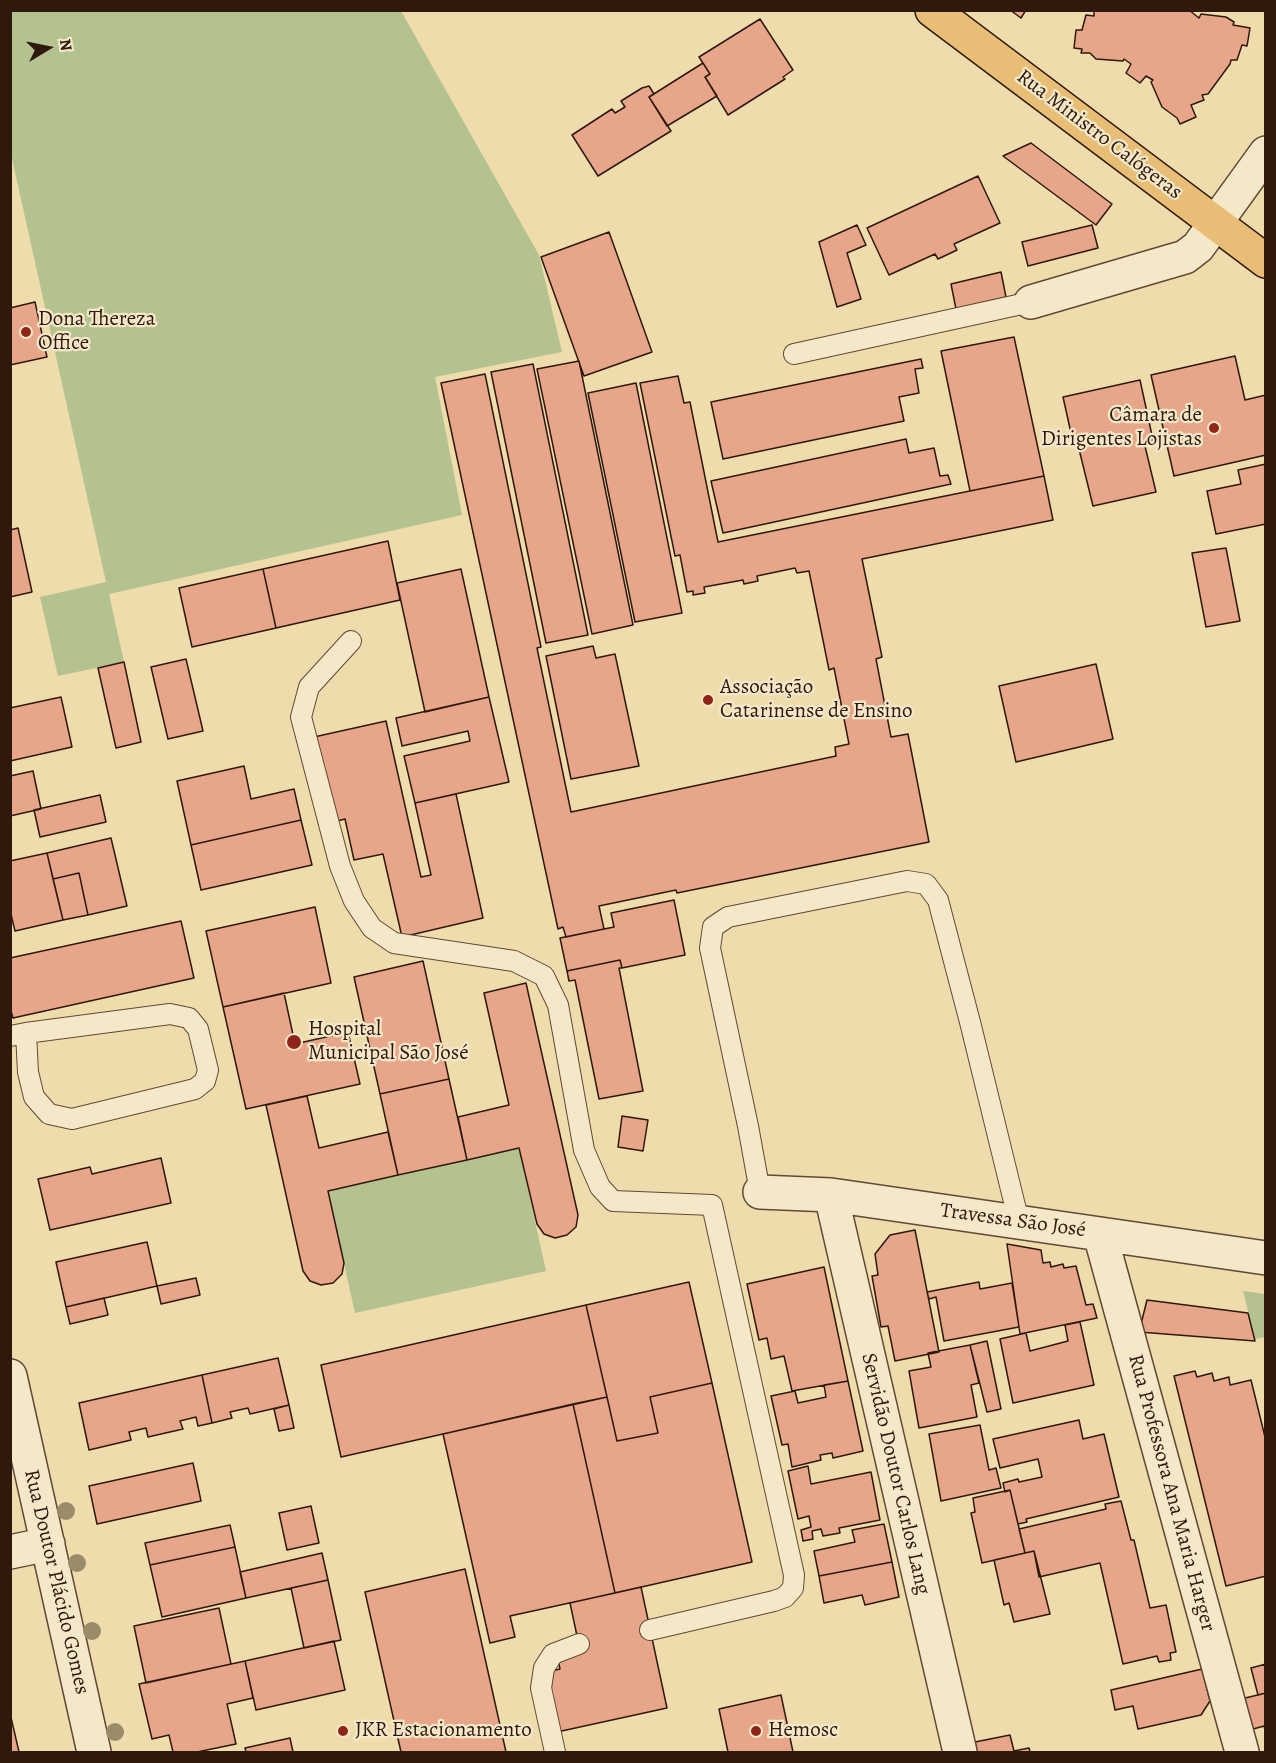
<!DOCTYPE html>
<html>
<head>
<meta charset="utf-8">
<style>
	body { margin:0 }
	#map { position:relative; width:1276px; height:1763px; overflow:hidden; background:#efdcac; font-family:Alegreya,serif }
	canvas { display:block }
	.frame { position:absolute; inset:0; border:12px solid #2f180c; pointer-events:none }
	.north { position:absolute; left:18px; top:18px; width:60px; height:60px; -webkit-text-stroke:4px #f5e8c9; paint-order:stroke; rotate:80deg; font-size:16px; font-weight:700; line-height:24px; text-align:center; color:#2f180c }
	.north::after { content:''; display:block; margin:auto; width:21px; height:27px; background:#2f180c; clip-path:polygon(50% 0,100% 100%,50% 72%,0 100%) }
</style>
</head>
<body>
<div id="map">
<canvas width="1276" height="1763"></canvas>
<div class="frame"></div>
<div class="north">N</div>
</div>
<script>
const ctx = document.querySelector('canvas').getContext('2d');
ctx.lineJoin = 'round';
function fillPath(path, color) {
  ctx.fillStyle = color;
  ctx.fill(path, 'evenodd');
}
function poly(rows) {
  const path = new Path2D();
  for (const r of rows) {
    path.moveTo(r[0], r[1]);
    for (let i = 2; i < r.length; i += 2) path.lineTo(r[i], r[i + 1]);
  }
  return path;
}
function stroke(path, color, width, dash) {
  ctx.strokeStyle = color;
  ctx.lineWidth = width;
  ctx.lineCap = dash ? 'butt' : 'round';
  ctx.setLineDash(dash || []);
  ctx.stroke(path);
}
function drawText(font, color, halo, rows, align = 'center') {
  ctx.font = font + ' Alegreya,serif';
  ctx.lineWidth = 4.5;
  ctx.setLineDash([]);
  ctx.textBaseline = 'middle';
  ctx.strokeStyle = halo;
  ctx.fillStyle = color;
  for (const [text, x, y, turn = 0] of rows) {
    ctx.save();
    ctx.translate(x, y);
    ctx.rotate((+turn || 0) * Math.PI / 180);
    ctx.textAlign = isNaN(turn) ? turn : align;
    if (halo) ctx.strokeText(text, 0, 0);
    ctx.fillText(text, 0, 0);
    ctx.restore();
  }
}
fillPath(poly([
	[10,11,401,11,539,255,562,352,435,377,462,515,109,594,124,662,58,676,40,597,106,582,11,154],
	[519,1148,546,1271,355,1313,328,1191],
	[1243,1291,1265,1294,1265,1337,1255,1339]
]), '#b3c28e');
const building = poly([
	[1010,10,1026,10,1021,18,1010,10],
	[1189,10,1199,18,1201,14,1226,17,1234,22,1233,25,1250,28,1247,46,1242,45,1237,60,1231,60,1230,64,1208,94,1202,95,1204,100,1191,105,1196,117,1180,124,1177,118,1162,107,1151,82,1153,80,1146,76,1140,83,1126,73,1131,64,1124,59,1123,61,1096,59,1090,53,1081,53,1082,49,1074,48,1076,30,1082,30,1086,15,1094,16,1094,10,1189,10],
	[760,19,793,70,783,77,785,79,728,115,705,77,710,74,699,57,760,19],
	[703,63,710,74,705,77,717,96,667,126,649,97,703,63],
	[649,86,654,94,649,97,671,131,598,176,572,135,612,109,615,113,625,107,621,101,642,88,649,86],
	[1031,143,1112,204,1096,225,1003,156,1031,143],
	[978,176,1000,223,954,244,957,250,938,259,935,254,889,275,867,228,978,176],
	[857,225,866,245,847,253,861,299,837,307,819,242,857,225],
	[1092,225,1098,248,1028,266,1022,242,1092,225],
	[609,232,652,352,584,376,541,257,609,232],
	[1001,272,1006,297,956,309,951,284,1001,272],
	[35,302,47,357,10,365,10,308,35,302],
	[1014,337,1044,476,970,491,941,351,1014,337],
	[1235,356,1245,400,1266,395,1266,455,1174,476,1151,375,1235,356],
	[921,359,923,368,915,369,919,393,899,397,904,421,723,459,711,402,921,359],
	[579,361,633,625,592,634,537,369,579,361],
	[533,364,588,635,546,643,491,372,533,364],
	[485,374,541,647,537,648,571,812,836,756,835,747,849,744,834,668,829,670,809,571,797,573,795,568,757,576,758,581,744,584,743,580,704,587,705,593,693,595,693,591,687,592,680,555,675,556,640,383,678,376,684,403,690,402,718,542,1044,476,1053,520,862,559,882,657,876,659,891,737,908,734,929,842,677,893,676,890,599,906,604,929,566,937,563,927,558,929,441,383,485,374],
	[1140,380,1153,440,1144,442,1156,492,1093,506,1077,441,1073,442,1063,397,1140,380],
	[636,383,682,613,635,622,588,393,636,383],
	[906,439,909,453,934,448,940,476,948,475,951,484,723,533,711,481,906,439],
	[1266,464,1266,524,1216,534,1207,491,1241,484,1238,470,1266,464],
	[18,528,32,592,10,597,10,530,18,528],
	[388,541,400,600,276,628,263,569,388,541],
	[1226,548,1240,621,1206,627,1192,553,1226,548],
	[263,569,276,628,192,647,179,588,263,569],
	[461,569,489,697,425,712,397,583,461,569],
	[593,646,596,658,615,654,639,766,571,779,546,656,593,646],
	[186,659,203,731,168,739,151,667,186,659],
	[124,662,141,742,116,748,98,668,124,662],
	[1096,664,1113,739,1016,762,999,686,1096,664],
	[61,697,72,747,10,761,10,708,61,697],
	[489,697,509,782,415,803,404,756,470,741,468,731,402,746,396,718,489,697],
	[386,721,421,877,431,875,415,803,456,794,483,918,402,937,383,854,354,860,345,819,333,822,314,737,386,721],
	[244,766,251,799,294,789,301,820,191,845,177,781,244,766],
	[33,771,41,809,10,816,10,776,33,771],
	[100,795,106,822,40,837,34,810,100,795],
	[301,820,312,865,201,890,191,845,301,820],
	[111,838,127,906,88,915,79,873,53,879,47,853,111,838],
	[47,853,63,920,15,931,10,910,10,861,47,853],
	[79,873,88,915,63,920,53,879,79,873],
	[674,900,685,955,622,968,620,960,567,971,560,938,614,927,611,913,674,900],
	[315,907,331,983,223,1007,206,931,315,907],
	[181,921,194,978,13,1018,10,1007,10,958,181,921],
	[620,960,622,968,619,968,643,1091,599,1099,575,980,569,981,567,971,620,960],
	[423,961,449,1079,380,1094,354,977,423,961],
	[526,983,578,1215,576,1227,567,1235,555,1238,544,1234,537,1224,519,1148,467,1160,458,1117,509,1105,484,993,526,983],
	[284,993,295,1044,348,1032,360,1084,246,1109,223,1007,284,993],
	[449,1079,467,1160,398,1175,380,1094,449,1079],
	[307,1096,319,1148,388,1132,398,1175,328,1191,344,1263,342,1274,333,1283,321,1285,310,1281,303,1271,266,1105,307,1096],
	[622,1116,648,1120,643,1151,618,1147,622,1116],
	[161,1158,171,1203,50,1230,38,1179,90,1167,92,1174,161,1158],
	[915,1230,939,1352,895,1361,888,1326,881,1327,872,1276,878,1275,875,1254,890,1235,915,1230],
	[147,1242,157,1286,66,1307,56,1262,147,1242],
	[1007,1244,1041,1250,1043,1263,1050,1262,1051,1267,1063,1264,1064,1268,1076,1266,1086,1305,1093,1304,1097,1318,1020,1334,1007,1244],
	[824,1267,848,1381,792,1391,784,1356,771,1359,767,1338,759,1340,747,1284,824,1267],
	[196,1278,200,1295,161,1304,157,1286,196,1278],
	[689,1282,712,1383,650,1397,658,1433,617,1441,586,1305,689,1282],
	[979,1282,980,1289,1012,1283,1019,1327,944,1341,936,1297,929,1299,927,1292,979,1282],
	[104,1298,108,1315,70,1324,66,1307,104,1298],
	[1147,1300,1248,1313,1255,1341,1139,1332,1147,1300],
	[586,1305,607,1397,341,1457,321,1365,586,1305],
	[1080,1322,1094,1385,1013,1403,1000,1339,1026,1333,1030,1351,1068,1341,1065,1325,1080,1322],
	[987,1341,1001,1409,987,1412,970,1345,987,1341],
	[970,1345,979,1383,971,1385,977,1417,919,1428,909,1371,931,1367,928,1353,970,1345],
	[278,1358,289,1405,250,1414,248,1408,230,1412,232,1418,212,1423,202,1375,278,1358],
	[1195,1371,1197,1377,1212,1373,1214,1381,1229,1377,1230,1385,1251,1380,1266,1441,1266,1576,1226,1586,1174,1376,1195,1371],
	[202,1375,212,1423,198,1426,196,1417,180,1421,183,1429,148,1437,146,1428,129,1432,131,1440,89,1450,79,1403,202,1375],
	[848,1381,863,1451,833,1458,832,1453,820,1455,821,1460,792,1467,788,1444,782,1445,771,1396,795,1391,798,1403,826,1397,824,1385,848,1381],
	[712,1383,752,1562,615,1593,573,1404,607,1397,617,1441,658,1433,650,1397,712,1383],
	[573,1404,615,1593,510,1616,515,1637,490,1643,443,1434,573,1404],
	[289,1405,294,1428,279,1431,274,1409,289,1405],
	[1079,1420,1083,1439,1104,1434,1119,1497,1026,1519,1027,1522,1018,1524,1010,1490,1005,1492,1003,1483,1018,1479,1019,1482,1042,1477,1038,1459,1000,1468,993,1439,1079,1420],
	[980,1425,989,1470,996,1468,1001,1488,941,1501,929,1434,980,1425],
	[193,1463,201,1501,97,1524,89,1486,193,1463],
	[808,1466,811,1484,871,1472,880,1520,839,1528,840,1533,823,1536,821,1529,812,1531,813,1539,803,1541,801,1530,811,1527,809,1516,798,1519,788,1471,808,1466],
	[1010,1490,1025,1553,982,1563,971,1513,975,1512,973,1498,1010,1490],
	[1121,1501,1131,1540,1134,1540,1150,1608,1166,1605,1176,1652,1170,1653,1171,1660,1159,1662,1157,1656,1123,1664,1100,1563,1039,1577,1034,1551,1025,1553,1019,1529,1106,1509,1105,1504,1121,1501],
	[311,1506,319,1543,287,1550,279,1513,311,1506],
	[884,1524,892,1562,819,1576,814,1551,855,1542,852,1530,884,1524],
	[230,1525,235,1547,150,1565,145,1543,230,1525],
	[235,1547,246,1598,162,1617,150,1565,235,1547],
	[1034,1551,1050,1614,1014,1622,1009,1603,1004,1605,994,1560,1034,1551],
	[322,1553,328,1580,246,1598,240,1572,322,1553],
	[892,1562,899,1597,865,1605,862,1595,824,1603,819,1576,892,1562],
	[465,1569,506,1752,401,1752,365,1592,465,1569],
	[328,1580,341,1640,304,1648,291,1588,328,1580],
	[641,1587,667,1708,557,1732,543,1673,560,1669,557,1655,580,1650,570,1603,641,1587],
	[219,1608,231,1664,146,1683,134,1626,219,1608],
	[334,1641,345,1690,256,1710,245,1661,334,1641],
	[245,1661,253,1698,227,1704,236,1744,197,1752,173,1752,169,1735,152,1739,139,1684,245,1661],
	[1266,1664,1266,1693,1258,1695,1251,1668,1266,1664],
	[1202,1669,1210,1701,1201,1715,1138,1729,1133,1706,1115,1710,1111,1690,1202,1669],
	[1266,1693,1266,1733,1264,1726,1246,1731,1237,1700,1266,1693],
	[781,1695,793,1752,728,1752,719,1709,781,1695],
	[10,1713,19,1752,10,1752,10,1713],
	[1010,1735,1014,1751,1029,1748,1030,1752,977,1752,975,1742,1010,1735],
	[290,1738,293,1752,246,1752,245,1748,290,1738]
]);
fillPath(building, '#e7a689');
stroke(building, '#2f180c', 1.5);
const lane = poly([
	[794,354,1031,302],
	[351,641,309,687,301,717,340,866,354,901,372,928,394,943,514,961,544,976,558,1005,584,1150,600,1187,613,1201,712,1205,794,1575,793,1588,785,1597,774,1601,650,1630],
	[10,1036,26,1033,170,1014,189,1018,198,1029,208,1070,205,1081,195,1089,72,1119,49,1114,34,1097,28,1072,26,1033],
	[760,1192,748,1126,710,948,713,927,728,917,907,881,926,884,938,900,971,1026,1019,1222],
	[555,1752,541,1688,544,1668,553,1654,579,1644]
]);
const street = poly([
	[1031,302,1185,257,1198,247,1266,153],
	[760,1192,831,1195,1266,1258],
	[831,1195,960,1752],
	[1100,1234,1242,1752],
	[10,1376,94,1752],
	[10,1552,48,1544]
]);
const primary = poly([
	[932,10,1266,261]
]);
stroke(lane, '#5f4934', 22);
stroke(street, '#5f4934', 36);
stroke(primary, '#2f180c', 36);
stroke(lane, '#f5e8c9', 20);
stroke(street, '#f5e8c9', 33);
stroke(primary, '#e8be76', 33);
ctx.fillStyle = '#9b8c69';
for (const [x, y] of [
	[66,1511],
	[77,1563],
	[92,1631],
	[115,1732]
]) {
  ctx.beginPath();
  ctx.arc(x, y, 9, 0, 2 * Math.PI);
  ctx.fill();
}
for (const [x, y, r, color] of [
	[26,332,6,"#8f2418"],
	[1214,428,6,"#8f2418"],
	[708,700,6,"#8f2418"],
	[294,1042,8,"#8f2418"],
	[343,1731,6,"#8f2418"],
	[756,1731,6,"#8f2418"]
]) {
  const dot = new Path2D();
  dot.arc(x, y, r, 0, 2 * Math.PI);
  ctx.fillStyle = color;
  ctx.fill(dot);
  stroke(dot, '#f5e8c9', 2);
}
drawText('21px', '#2f180c', '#f5e8c9', [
	["Rua Ministro Calógeras",1099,135,37],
	["Travessa São José",1013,1221,8],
	["Servidão Doutor Carlos Lang",895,1474,77],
	["Rua Professora Ana Maria Harger",1171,1493,75],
	["Rua Doutor Plácido Gomes",56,1582,77]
]);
drawText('21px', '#2f180c', '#f5e8c9', [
	["Dona Thereza",38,320],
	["Office",38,344],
	["Câmara de",1202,416,"right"],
	["Dirigentes Lojistas",1202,440,"right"],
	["Associação",720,688],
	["Catarinense de Ensino",720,712],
	["Hospital",308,1030],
	["Municipal São José",308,1054],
	["JKR Estacionamento",355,1731],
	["Hemosc",768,1731]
], 'left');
</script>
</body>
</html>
